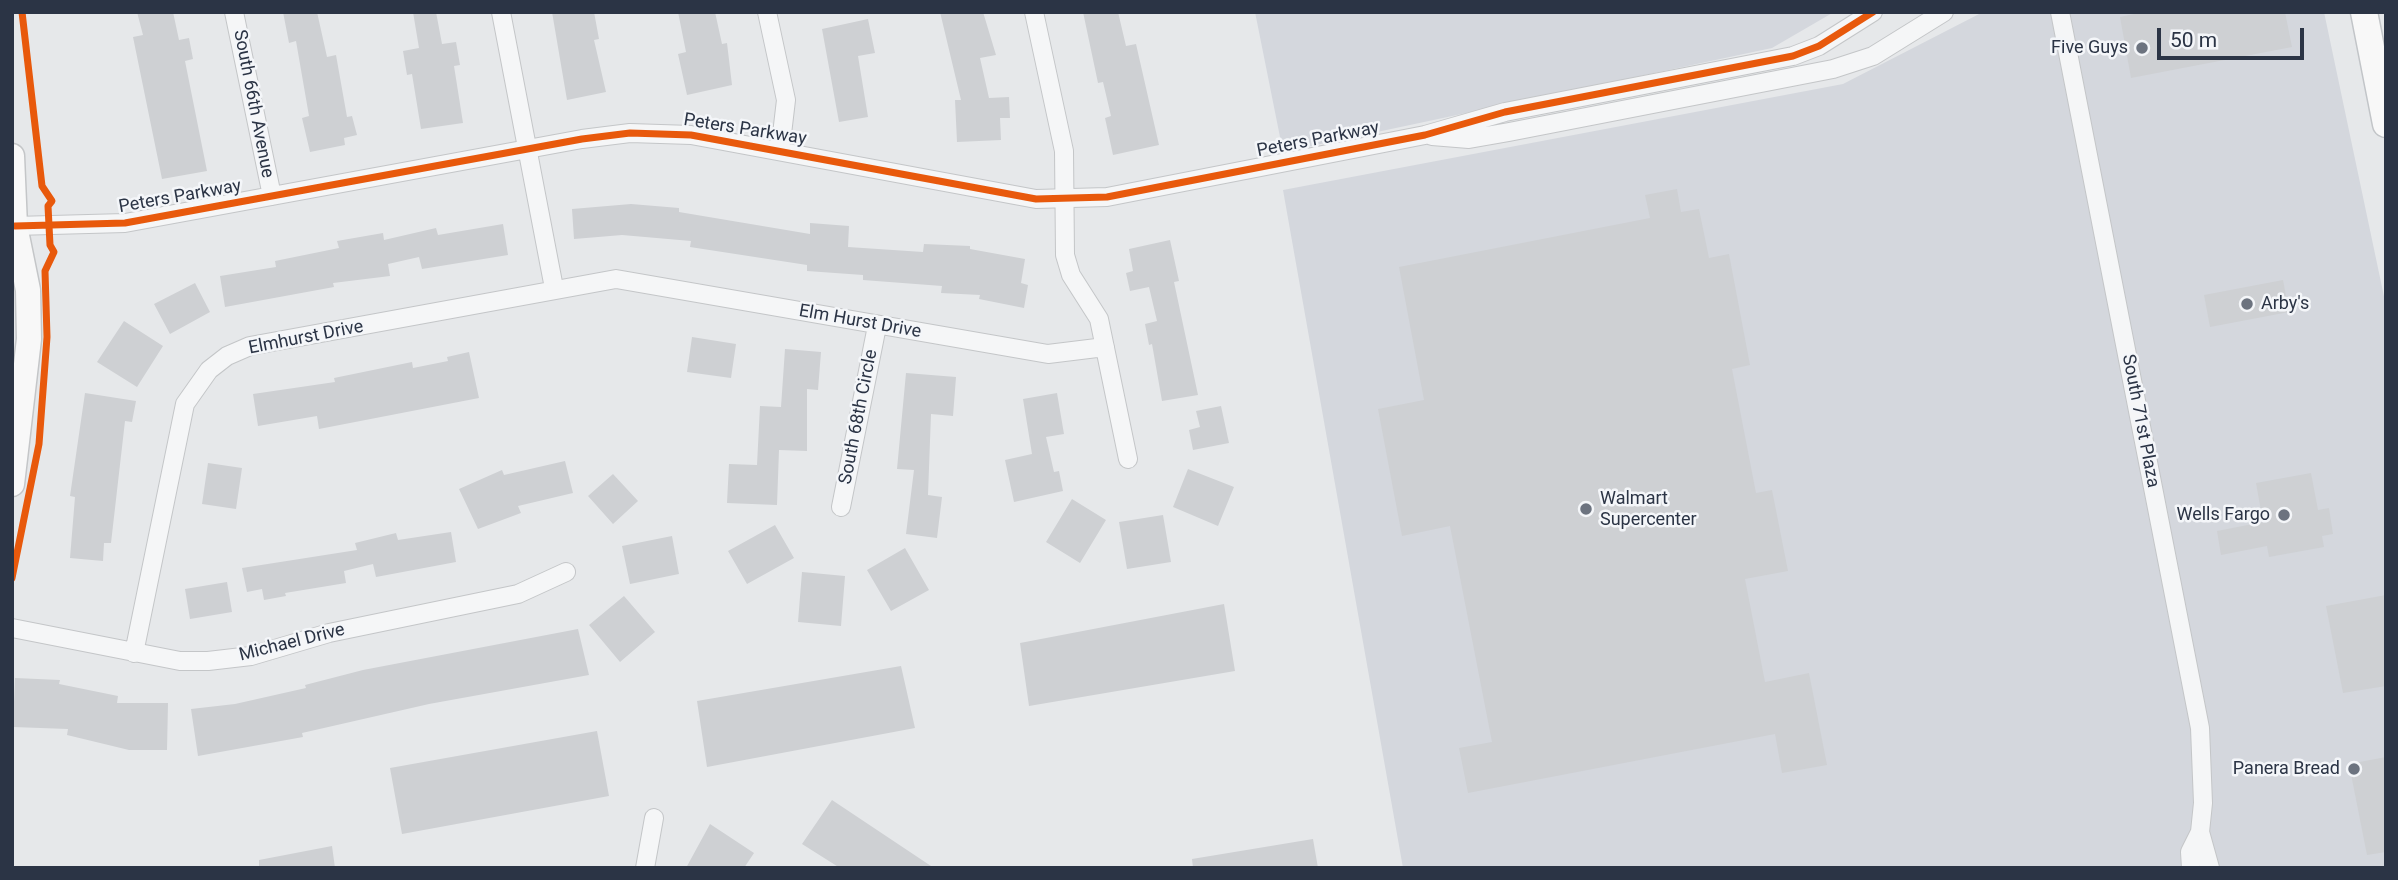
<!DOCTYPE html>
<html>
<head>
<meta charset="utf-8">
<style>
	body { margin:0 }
	#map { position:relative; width:2398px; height:880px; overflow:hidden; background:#e6e8ea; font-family:Roboto,sans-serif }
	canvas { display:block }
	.frame { position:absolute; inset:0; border:14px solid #2b3445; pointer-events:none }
	.scale { position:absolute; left:2157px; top:28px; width:147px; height:32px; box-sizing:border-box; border:4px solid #2b3445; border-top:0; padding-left:9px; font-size:21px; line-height:24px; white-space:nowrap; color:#2b3445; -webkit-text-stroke:5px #f4f6f9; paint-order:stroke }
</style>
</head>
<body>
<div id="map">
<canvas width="2398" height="880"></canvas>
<div class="frame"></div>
<div class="scale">50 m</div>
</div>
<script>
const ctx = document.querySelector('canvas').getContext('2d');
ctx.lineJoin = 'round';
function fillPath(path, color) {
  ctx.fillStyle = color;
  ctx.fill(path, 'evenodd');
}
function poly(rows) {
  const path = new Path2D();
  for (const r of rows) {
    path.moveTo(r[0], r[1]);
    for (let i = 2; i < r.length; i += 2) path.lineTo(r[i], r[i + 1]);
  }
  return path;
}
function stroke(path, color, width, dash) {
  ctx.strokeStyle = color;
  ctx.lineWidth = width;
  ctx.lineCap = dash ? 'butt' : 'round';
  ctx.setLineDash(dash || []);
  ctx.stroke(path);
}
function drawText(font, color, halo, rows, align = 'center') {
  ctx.font = font + ' Roboto,sans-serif';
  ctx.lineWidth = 5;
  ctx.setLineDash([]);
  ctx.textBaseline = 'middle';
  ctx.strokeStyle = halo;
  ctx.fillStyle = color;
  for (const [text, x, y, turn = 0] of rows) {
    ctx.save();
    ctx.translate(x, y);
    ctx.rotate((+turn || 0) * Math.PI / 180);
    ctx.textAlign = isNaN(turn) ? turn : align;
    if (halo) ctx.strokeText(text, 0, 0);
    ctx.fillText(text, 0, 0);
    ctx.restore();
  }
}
fillPath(poly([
	[1255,12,1834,12,1772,48,1283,152],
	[1983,12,2324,12,2386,306,2386,868,1403,868,1283,190,1843,84]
]), '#d4d7dd');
fillPath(poly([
	[137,12,173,12,179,40,189,38,193,59,185,61,207,171,162,179,133,37,143,35],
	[283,12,317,12,327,57,336,55,347,117,352,116,357,135,344,138,345,145,310,152,302,118,309,116,296,41,289,43],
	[413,12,436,12,442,44,456,42,460,65,454,66,463,123,421,129,412,74,407,75,403,51,419,48],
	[552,12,594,12,599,39,594,40,606,92,567,100],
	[678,12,715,12,722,44,727,43,732,85,687,95,678,54,686,52],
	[940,12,983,12,996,55,980,58,989,98,1009,97,1010,118,1000,118,1001,140,957,142,955,100,961,100],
	[1083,12,1118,12,1126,46,1136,44,1159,145,1113,155,1105,118,1111,116,1103,82,1098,83],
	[2143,12,2285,12,2292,47,2131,78,2120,17],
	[868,19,875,53,858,56,868,117,839,122,822,29],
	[1677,189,1681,212,1699,209,1709,258,1729,254,1750,365,1732,369,1756,493,1772,490,1788,571,1745,579,1765,682,1809,673,1827,765,1782,773,1775,734,1468,793,1459,748,1492,742,1450,526,1402,536,1378,409,1424,400,1399,267,1650,218,1645,195],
	[631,204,679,208,679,212,810,234,810,223,849,226,848,247,923,252,924,244,970,246,970,249,1025,259,1021,283,1028,285,1024,308,979,299,980,295,941,293,942,286,863,280,863,275,807,271,807,265,690,247,691,241,622,235,574,239,572,209],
	[503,224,508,255,422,269,419,257,388,264,390,276,333,283,334,287,225,307,220,276,276,267,275,261,339,248,337,241,383,233,384,240,436,228,438,235],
	[1170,240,1179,281,1174,282,1198,395,1162,401,1152,344,1149,345,1145,324,1157,321,1149,287,1130,291,1126,273,1133,271,1129,249],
	[2283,280,2289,312,2210,327,2204,295],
	[195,283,210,312,170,334,154,304],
	[124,321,163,346,137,387,97,362],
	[692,337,736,344,731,378,687,372],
	[785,349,821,352,818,390,807,389,807,451,779,450,777,505,727,503,729,464,757,465,760,406,781,407],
	[469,352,479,398,319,429,317,416,258,426,253,394,335,382,334,378,412,362,413,368,448,361,447,357],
	[906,373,956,377,953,416,931,414,928,495,942,497,937,538,906,534,914,470,897,469],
	[85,393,136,401,132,422,125,421,111,543,104,543,103,561,70,558,75,497,70,496],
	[1057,393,1064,434,1046,437,1054,472,1059,471,1063,491,1014,502,1005,460,1032,454,1023,399],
	[1221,406,1229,443,1193,450,1189,430,1200,427,1196,411],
	[565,461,573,493,518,506,521,513,478,529,459,489,502,470,504,475],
	[208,463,242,468,236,509,202,504],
	[1188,469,1234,487,1218,526,1173,507],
	[2311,473,2318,510,2329,508,2333,534,2322,536,2324,547,2269,557,2267,546,2221,555,2217,531,2263,522,2256,483],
	[613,474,638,501,613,524,588,496],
	[1072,499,1106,520,1080,563,1046,542],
	[1163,515,1171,562,1127,569,1119,522],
	[775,525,794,558,747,584,728,551],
	[451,532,456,562,376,577,373,564,344,571,346,583,285,593,286,596,264,600,262,589,247,592,242,568,357,550,355,543,396,533,398,540],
	[672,536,679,574,630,584,622,546],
	[905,548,929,590,891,611,867,570],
	[802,572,845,576,841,626,798,622],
	[227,582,232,612,190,619,185,589],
	[2386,595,2386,686,2343,693,2326,606],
	[624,596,655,632,620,662,589,625],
	[1224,604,1235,671,1029,706,1020,643],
	[578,629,589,675,429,704,302,733,303,737,198,756,191,709,235,704,306,688,305,685,363,670],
	[901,666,915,728,707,767,697,701],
	[15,678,60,680,59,684,118,696,117,703,168,703,167,750,129,750,67,735,68,729,13,727],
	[597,731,609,796,402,834,390,768],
	[2386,757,2386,852,2367,855,2349,764],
	[832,800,934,868,840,868,802,844],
	[710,824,754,853,744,868,686,868],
	[1313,839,1318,868,1193,868,1192,859],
	[332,846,335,868,259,868,259,860]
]), '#ced0d3');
const street = poly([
	[234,12,272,196],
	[501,12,554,288],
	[767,12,786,100,780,151],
	[1034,12,1064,151,1065,255,1071,275,1099,319,1128,459],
	[2060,12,2200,728,2203,803,2200,832,2190,852,2191,868],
	[1432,136,1469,139,1509,132,1833,69,1873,56,1944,12],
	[15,226,125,223,582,139,630,133,691,135,1036,199,1107,197,1425,135,1505,112,1793,56,1819,46,1873,12],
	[841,507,877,326],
	[12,628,180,661,208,661,251,656,329,633,518,594,566,572],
	[134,653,185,404,209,370,227,356,250,346,616,279,1048,354,1105,347],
	[2200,832,2210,868],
	[645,868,654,818]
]);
const secondary = poly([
	[12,156,15,226,28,290,29,339,12,484]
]);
const primary = poly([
	[2364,12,2386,124]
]);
stroke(street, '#c4c6c8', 20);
stroke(secondary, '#c4c6c8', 27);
stroke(primary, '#c2c5c8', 29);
stroke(street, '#f5f6f7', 18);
stroke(secondary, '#f8f8f8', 24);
stroke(primary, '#f8f8f8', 26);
stroke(poly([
	[15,226,125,223,582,139,630,133,691,135,1036,199,1107,197,1425,135,1505,112,1793,56,1819,46,1873,12],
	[12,578,39,444,47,337,45,271,54,252,50,245,48,206,52,201,42,186,22,12]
]), '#e8590c', 7);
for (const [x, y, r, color] of [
	[2142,48,7,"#6c737f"],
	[2247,304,7,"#6c737f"],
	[1586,509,7,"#6c737f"],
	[2284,515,7,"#6c737f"],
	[2354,769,7,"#6c737f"]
]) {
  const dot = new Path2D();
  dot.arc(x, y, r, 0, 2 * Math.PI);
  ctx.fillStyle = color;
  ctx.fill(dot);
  stroke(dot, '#f4f6f9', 2.5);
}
drawText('18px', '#2b3445', '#f4f6f9', [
	["Five Guys",2128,48],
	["Arby's",2261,304,"left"],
	["Walmart",1600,499,"left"],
	["Supercenter",1600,520,"left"],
	["Wells Fargo",2270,515],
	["Panera Bread",2340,769]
], 'right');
drawText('18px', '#2b3445', '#f4f6f9', [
	["South 66th Avenue",253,104,79],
	["Peters Parkway",745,130,9],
	["Peters Parkway",1318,140,-11],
	["Peters Parkway",180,197,-10],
	["Elm Hurst Drive",860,322,10],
	["Elmhurst Drive",306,338,-11],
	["South 68th Circle",859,417,-79],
	["South 71st Plaza",2140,421,79],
	["Michael Drive",292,643,-14]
]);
</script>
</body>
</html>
